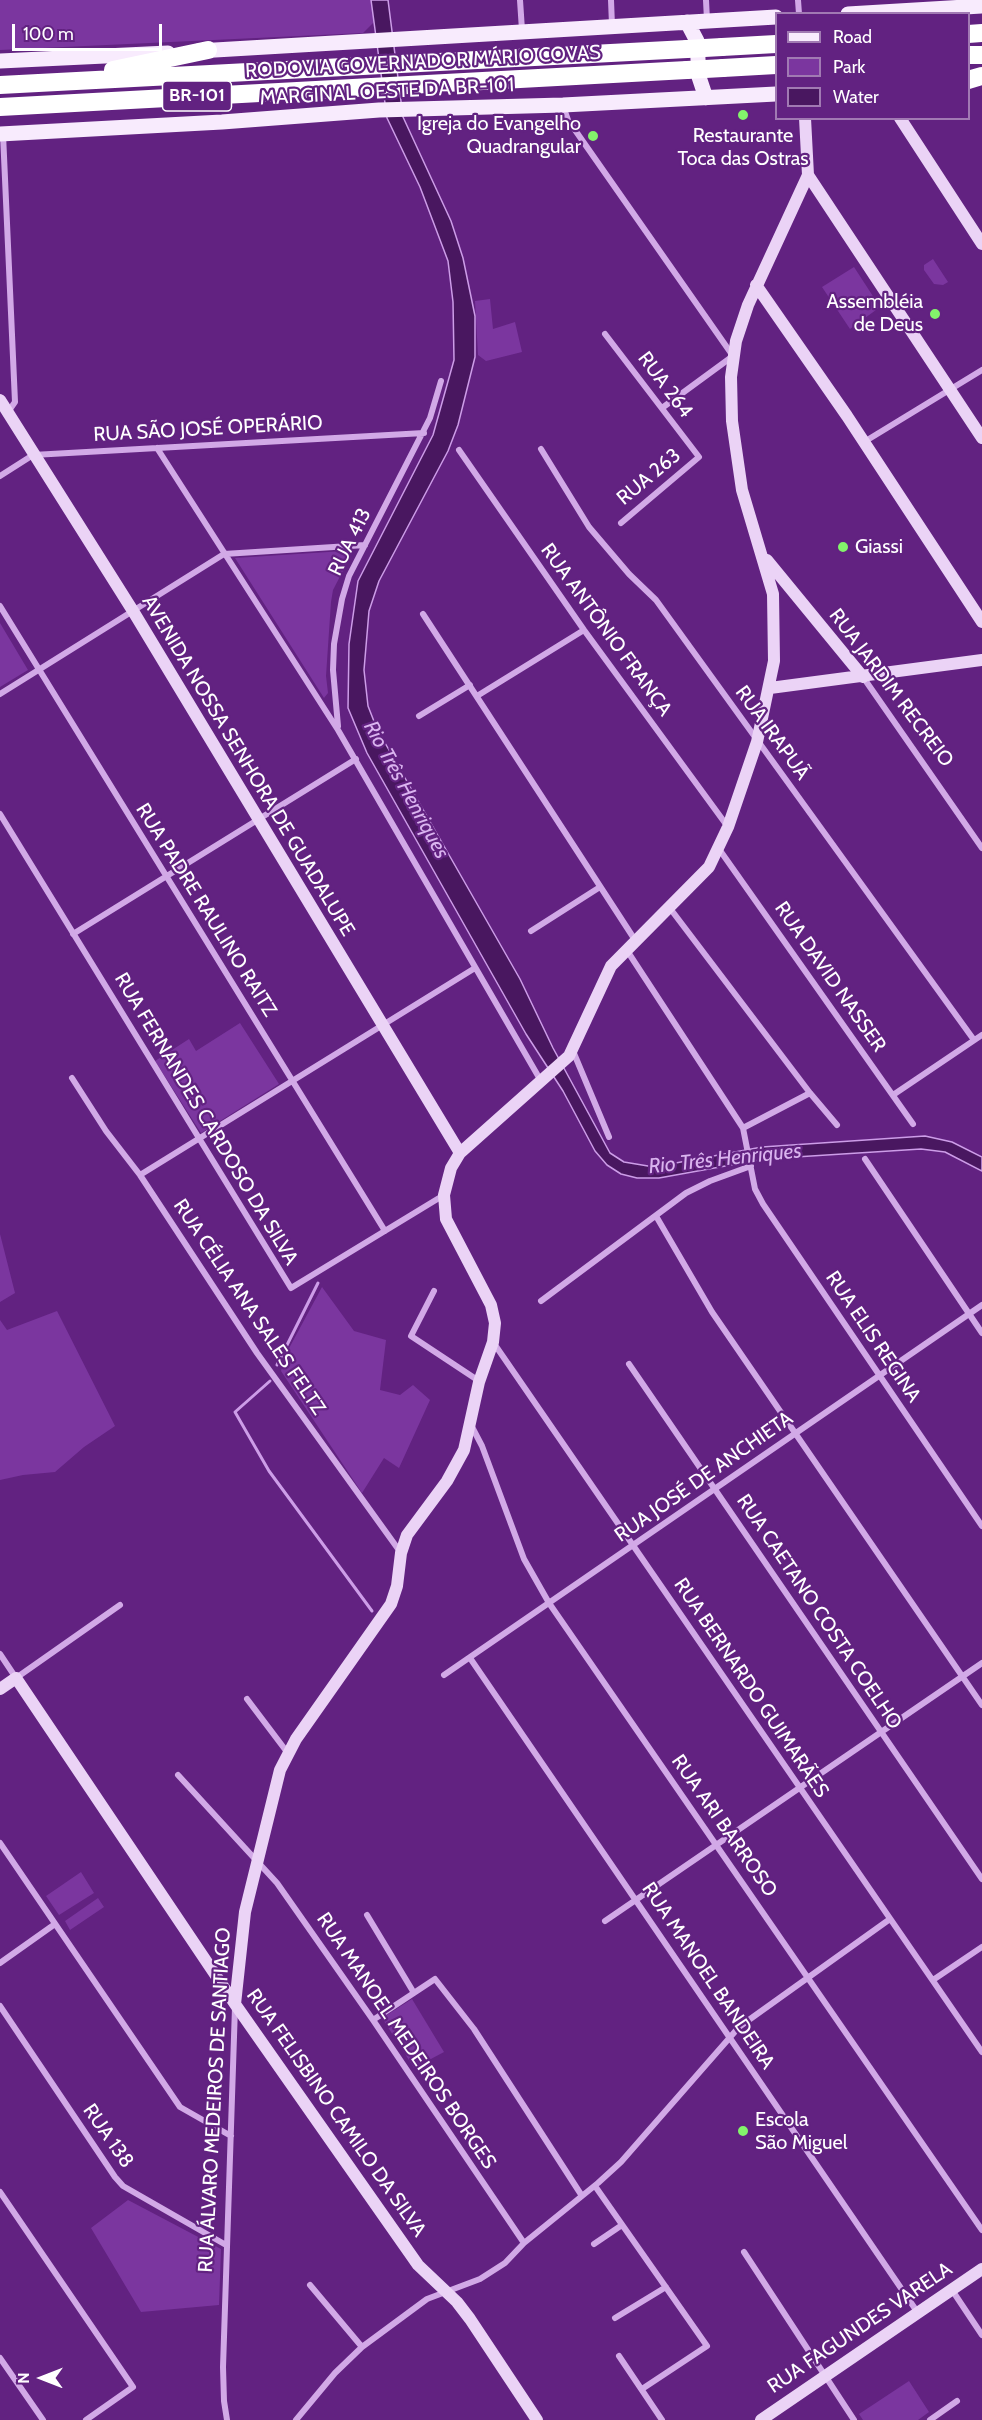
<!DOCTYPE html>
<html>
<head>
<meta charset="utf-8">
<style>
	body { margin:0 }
	#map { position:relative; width:982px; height:2420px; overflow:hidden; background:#622281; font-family:Cabin,sans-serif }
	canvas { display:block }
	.legend { position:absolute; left:775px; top:12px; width:195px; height:108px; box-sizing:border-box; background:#622281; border:2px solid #a17ab3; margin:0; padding:8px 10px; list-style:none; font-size:18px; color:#fff }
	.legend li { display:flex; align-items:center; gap:12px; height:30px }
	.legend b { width:30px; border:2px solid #a17ab3 }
	.north { position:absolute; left:12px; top:2348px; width:60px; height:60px; -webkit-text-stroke:4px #622281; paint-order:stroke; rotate:270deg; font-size:16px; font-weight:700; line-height:24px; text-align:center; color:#fff }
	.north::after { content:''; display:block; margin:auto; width:21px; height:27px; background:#fff; clip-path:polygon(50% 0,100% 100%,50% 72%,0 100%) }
	.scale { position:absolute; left:12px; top:24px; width:150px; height:27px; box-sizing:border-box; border:3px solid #fff; border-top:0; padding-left:8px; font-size:18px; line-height:21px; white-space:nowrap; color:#fff; -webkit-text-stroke:4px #622281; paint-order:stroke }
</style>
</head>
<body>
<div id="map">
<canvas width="982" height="2420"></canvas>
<ul class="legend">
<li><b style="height:8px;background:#f8ebfd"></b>Road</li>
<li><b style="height:16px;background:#7b369f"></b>Park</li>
<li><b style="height:16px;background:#491760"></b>Water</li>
</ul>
<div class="north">N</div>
<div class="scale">100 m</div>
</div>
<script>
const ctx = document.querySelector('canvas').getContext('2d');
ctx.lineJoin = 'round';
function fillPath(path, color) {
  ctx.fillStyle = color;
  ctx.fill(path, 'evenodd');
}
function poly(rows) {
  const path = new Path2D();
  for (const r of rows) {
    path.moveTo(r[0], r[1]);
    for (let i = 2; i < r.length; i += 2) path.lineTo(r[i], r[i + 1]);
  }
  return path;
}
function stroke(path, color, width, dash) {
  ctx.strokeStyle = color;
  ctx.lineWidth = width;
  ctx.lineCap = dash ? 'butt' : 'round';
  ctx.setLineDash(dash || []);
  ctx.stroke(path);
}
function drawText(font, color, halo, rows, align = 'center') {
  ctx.font = font + ' Cabin,sans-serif';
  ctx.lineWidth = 4.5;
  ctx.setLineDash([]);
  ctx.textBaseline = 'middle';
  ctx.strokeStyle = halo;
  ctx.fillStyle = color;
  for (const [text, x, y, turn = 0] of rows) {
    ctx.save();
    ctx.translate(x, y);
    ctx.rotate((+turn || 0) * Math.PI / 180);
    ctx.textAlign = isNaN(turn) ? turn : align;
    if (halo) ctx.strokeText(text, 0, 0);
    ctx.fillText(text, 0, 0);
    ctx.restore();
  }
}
fillPath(poly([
	[0,0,371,0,374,22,363,33,0,50],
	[933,259,948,282,943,285,934,284,924,270,924,265],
	[854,267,880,307,850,329,822,287],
	[490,299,493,329,515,322,522,352,486,361,478,355,475,301],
	[344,551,347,553,348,561,333,590,331,602,326,676,328,693,324,698,235,558],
	[0,623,28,670,0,687],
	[240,1023,279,1084,201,1133,155,1061,189,1039,196,1051],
	[0,1234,15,1293,0,1302],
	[322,1287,354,1331,386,1340,380,1390,400,1395,413,1385,430,1400,399,1468,384,1458,362,1493,281,1371,287,1352],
	[57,1311,115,1426,84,1447,55,1472,23,1475,0,1480,0,1320,7,1330],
	[81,1872,94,1893,59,1915,46,1896],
	[98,1898,104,1907,70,1930,65,1921],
	[412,1999,444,2052,414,2068,382,2018],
	[128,2200,221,2249,219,2305,141,2312,91,2228],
	[909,2381,929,2412,918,2420,863,2420,859,2414]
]), '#7b369f');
const water = poly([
	[371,0,388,0,403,117,451,221,463,258,475,316,475,357,458,425,448,451,379,581,369,611,364,670,368,706,377,729,520,979,553,1048,610,1153,624,1162,654,1167,762,1147,925,1136,952,1142,982,1157,982,1171,945,1152,921,1149,764,1159,659,1178,637,1178,621,1174,607,1165,595,1151,563,1091,526,1034,367,753,348,708,349,644,358,581,433,435,454,360,453,302,448,261,420,187,387,118,371,0]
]);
fillPath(water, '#491760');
stroke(water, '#cd9de8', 1.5);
stroke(poly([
	[277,1365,318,1283],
	[270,1381,235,1412,269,1471,372,1611]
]), '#cd9de8', 3);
stroke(poly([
	[520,0,522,30],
	[611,0,612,25],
	[706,0,707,20],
	[798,0,799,14],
	[563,106,568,120,733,356,662,408],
	[3,134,15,402,8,412],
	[605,334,699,457,621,523],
	[864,442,982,370],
	[157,448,338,730,541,1081],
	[541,449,589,527,629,574,656,600,974,1040],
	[459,450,584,630,728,827],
	[0,476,33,455,424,433],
	[0,606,385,1231],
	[423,614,635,940],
	[863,677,982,848],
	[0,694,224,554,365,545],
	[477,696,584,630],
	[419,716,470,685],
	[338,726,333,670,334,644,342,599,349,576,430,418,441,381],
	[0,814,291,1288,444,1195],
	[719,849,913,1124],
	[669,907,810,1093,837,1125],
	[531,931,600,887],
	[73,934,356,759],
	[626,949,743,1128,755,1189,763,1204,982,1526],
	[573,1051,609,1137],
	[72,1078,106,1131,140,1175,257,1353,401,1553],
	[893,1095,982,1035],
	[743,1128,810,1093],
	[865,1159,982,1333],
	[140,1175,475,968],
	[656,1216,712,1312,982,1705],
	[434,1291,411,1336,479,1381],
	[541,1301,686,1193,710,1181,751,1166],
	[493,1342,982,2052],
	[629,1364,982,1879],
	[471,1425,482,1446,524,1559,549,1603,982,2230],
	[0,1654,16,1678,120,1605],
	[470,1658,918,2313],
	[444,1675,982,1305],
	[247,1699,287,1752],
	[178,1775,277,1883,373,2020,524,2243],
	[0,1843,180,2107,231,2136],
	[367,1915,414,1993],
	[605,1921,982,1663],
	[0,1963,55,1924],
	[933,1980,982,1947],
	[0,2006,115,2177,123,2186,226,2245],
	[373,2020,435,1979,474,2029,582,2196],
	[595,2186,707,2346,642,2389],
	[0,2192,133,2387,86,2420],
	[594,2244,622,2225],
	[744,2252,854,2420],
	[310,2285,362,2347],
	[952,2290,982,2335],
	[615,2318,666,2287],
	[619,2356,662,2420],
	[0,2358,43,2420],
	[227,2420,224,2401,223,2367,235,2007],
	[296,2420,335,2373,362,2347,427,2299,480,2279,505,2263,524,2243,598,2183,621,2162,739,2027,890,1919],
	[930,2420,957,2401]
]), '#d2a9e7', 6);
stroke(poly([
	[900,118,982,244],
	[808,175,982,438],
	[756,285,847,416,982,622],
	[0,400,133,611,460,1153],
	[767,560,863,677],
	[770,688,982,660],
	[0,1689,16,1678,235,2004,418,2265,457,2302,470,2319,537,2420],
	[235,2004,245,1912,280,1770,296,1739,391,1604,397,1586,401,1553,407,1535,447,1481,464,1450,479,1382,493,1342,495,1323,491,1305,446,1219,444,1195,451,1168,460,1153,569,1056,611,966,709,867,728,827,757,742,774,661,773,594,742,490,732,421,731,377,736,341,748,305,808,175,805,118],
	[761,2420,982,2269]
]), '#ebd3f6', 12);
stroke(poly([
	[848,14,982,6],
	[687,22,697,41,699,77,706,98],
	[198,51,776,17],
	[0,61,168,53],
	[0,134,222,122,379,110,563,105,776,94]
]), '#f8ebfd', 15);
stroke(poly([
	[968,34,982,33],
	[722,47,776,44],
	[968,55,982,55],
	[723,68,776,65],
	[113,70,208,50],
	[968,80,982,76],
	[0,85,687,49],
	[0,107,687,70]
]), '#fff', 18);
stroke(poly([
	[687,49,722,47],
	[687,70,723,68]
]), '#fff', 18);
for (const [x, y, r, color] of [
	[743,115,6,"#83f36b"],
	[593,136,6,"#83f36b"],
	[935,314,6,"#83f36b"],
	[843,547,6,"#83f36b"],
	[743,2131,6,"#83f36b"]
]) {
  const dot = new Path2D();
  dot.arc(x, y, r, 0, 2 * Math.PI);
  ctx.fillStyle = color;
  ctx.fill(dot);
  stroke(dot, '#622281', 2);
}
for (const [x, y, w] of [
	[197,96,69]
]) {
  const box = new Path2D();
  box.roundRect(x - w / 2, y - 15, w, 30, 4.5);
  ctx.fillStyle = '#622281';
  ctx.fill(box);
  stroke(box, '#fff', 1.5);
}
drawText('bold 18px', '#fff', null, [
	["BR-101",197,96]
]);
drawText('20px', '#fff', '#622281', [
	["RODOVIA GOVERNADOR MÁRIO COVAS",423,62,-3],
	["MARGINAL OESTE DA BR-101",387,92,-3],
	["RUA 264",665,385,53],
	["RUA SÃO JOSÉ OPERÁRIO",208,429,-3],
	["RUA 263",649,477,-40],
	["RUA 413",350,542,-64],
	["RUA ANTÔNIO FRANÇA",606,630,54],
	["RUA JARDIM RECREIO",891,688,53],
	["RUA IRAPUÃ",772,733,54],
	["AVENIDA NOSSA SENHORA DE GUADALUPE",248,766,59],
	["RUA PADRE RAULINO RAITZ",206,910,58],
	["RUA DAVID NASSER",830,977,55],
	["RUA FERNANDES CARDOSO DA SILVA",206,1119,59],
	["RUA CÉLIA ANA SALES FELTZ",249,1307,56],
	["RUA ELIS REGINA",873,1337,56],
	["RUA JOSÉ DE ANCHIETA",704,1477,-35],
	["RUA CAETANO COSTA COELHO",819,1612,56],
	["RUA BERNARDO GUIMARÃES",751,1688,56],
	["RUA ARI BARROSO",724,1826,55],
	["RUA MANOEL BANDEIRA",708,1976,56],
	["RUA MANOEL MEDEIROS BORGES",406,2041,56],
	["RUA ÁLVARO MEDEIROS DE SANTIAGO",215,2100,-87],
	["RUA FELISBINO CAMILO DA SILVA",336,2113,55],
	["RUA 138",108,2136,55],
	["RUA FAGUNDES VARELA",860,2328,-34]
]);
drawText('20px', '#fff', '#622281', [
	["Igreja do Evangelho",581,124],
	["Quadrangular",581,147],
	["Restaurante",743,136,"center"],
	["Toca das Ostras",743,159,"center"],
	["Assembléia",923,302],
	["de Deus",923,325],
	["Giassi",855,547,"left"],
	["Escola",755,2120,"left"],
	["São Miguel",755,2143,"left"]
], 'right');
drawText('italic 21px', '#dab4ef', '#622281', [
	["Rio Três Henriques",406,790,61],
	["Rio Três Henriques",725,1159,-6]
]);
</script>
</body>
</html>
